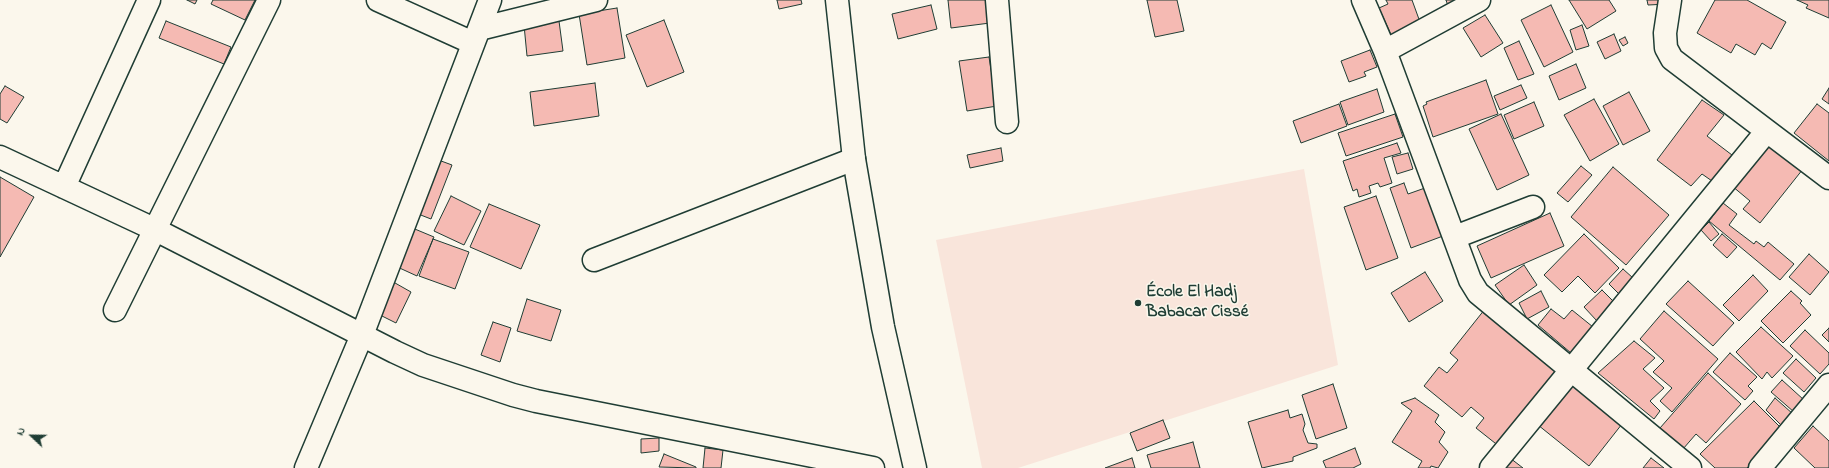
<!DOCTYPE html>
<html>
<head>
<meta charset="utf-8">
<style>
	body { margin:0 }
	#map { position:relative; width:1829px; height:468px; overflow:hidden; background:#fbf7ec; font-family:"Indie Flower",sans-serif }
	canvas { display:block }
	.north { position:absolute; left:12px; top:416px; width:40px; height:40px; -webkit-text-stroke:3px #fbf7ec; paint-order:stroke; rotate:292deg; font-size:11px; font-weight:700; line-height:16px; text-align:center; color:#1f3d34 }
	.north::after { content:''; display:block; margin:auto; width:14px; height:18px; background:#1f3d34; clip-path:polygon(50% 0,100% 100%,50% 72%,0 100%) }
</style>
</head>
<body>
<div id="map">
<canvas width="1829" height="468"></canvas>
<div class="north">N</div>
</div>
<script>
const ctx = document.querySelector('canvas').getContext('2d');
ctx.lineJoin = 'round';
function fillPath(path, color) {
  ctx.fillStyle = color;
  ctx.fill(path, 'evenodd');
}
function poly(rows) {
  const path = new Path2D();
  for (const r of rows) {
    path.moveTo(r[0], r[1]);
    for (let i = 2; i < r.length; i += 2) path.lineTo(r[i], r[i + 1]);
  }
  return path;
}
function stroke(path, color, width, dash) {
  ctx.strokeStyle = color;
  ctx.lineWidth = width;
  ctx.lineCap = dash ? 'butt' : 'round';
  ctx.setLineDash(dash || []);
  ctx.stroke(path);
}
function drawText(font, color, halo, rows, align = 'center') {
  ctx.font = font + ' "Indie Flower",sans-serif';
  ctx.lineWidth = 3;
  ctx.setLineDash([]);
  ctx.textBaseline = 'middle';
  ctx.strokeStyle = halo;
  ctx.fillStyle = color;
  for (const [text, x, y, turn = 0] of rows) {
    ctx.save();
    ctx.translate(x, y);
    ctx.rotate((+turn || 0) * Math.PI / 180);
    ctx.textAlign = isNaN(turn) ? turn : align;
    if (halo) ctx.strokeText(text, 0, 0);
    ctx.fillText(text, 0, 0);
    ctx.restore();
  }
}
fillPath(poly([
	[1304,169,1338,365,1018,468,982,468,936,240]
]), '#f9e5db');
const building = poly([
	[187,0,197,0,195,4,187,0],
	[213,0,255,0,245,20,211,4,213,0],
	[777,0,801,0,802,4,779,9,777,0],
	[948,0,987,0,990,23,951,28,948,0],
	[1147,0,1177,0,1184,31,1155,37,1147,0],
	[1386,0,1412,0,1420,22,1392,37,1379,8,1388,4,1386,0],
	[1446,0,1459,0,1448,6,1446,0],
	[1569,0,1609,0,1616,11,1587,29,1569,0],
	[1647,0,1668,0,1668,4,1648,5,1647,0],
	[1715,0,1747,0,1786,22,1771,49,1762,43,1755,55,1736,44,1731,53,1697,33,1715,0],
	[1797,0,1829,0,1829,18,1806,8,1808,5,1797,0],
	[931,5,937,29,898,39,892,14,931,5],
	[1551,5,1573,52,1544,67,1521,20,1551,5],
	[617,8,625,58,587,65,579,14,617,8],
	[1485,15,1503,43,1481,57,1463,28,1485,15],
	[664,20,684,72,647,87,626,35,664,20],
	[166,21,231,47,224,64,159,38,166,21],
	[559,21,563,51,527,56,524,25,559,21],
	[1582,25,1589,46,1576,50,1570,30,1582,25],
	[1614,34,1621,51,1605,59,1597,42,1614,34],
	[1625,37,1628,43,1623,46,1619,40,1625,37],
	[1519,41,1534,74,1518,80,1504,48,1519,41],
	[1370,50,1377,67,1364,72,1366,76,1349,82,1341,61,1370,50],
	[989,57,997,106,967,111,959,61,989,57],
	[1576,64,1586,88,1559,100,1549,76,1576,64],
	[1486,80,1498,114,1433,137,1423,106,1427,104,1426,102,1486,80],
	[595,83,599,116,534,126,530,92,595,83],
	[1521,85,1527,98,1500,110,1494,96,1521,85],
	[5,86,24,97,7,123,0,119,0,94,5,86],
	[1829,88,1829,104,1822,99,1829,88],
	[1377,89,1384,112,1348,125,1340,102,1377,89],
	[1629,92,1650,131,1623,145,1603,106,1629,92],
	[1594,99,1619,144,1590,161,1564,115,1594,99],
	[1702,100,1724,115,1707,136,1732,155,1712,181,1702,174,1691,186,1657,160,1702,100],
	[1534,102,1544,126,1514,139,1504,115,1534,102],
	[1339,104,1347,126,1301,143,1293,121,1339,104],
	[1817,104,1829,113,1829,161,1794,133,1817,104],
	[1395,114,1403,137,1346,156,1338,133,1395,114],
	[1501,114,1529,175,1497,190,1469,129,1501,114],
	[1767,141,1803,169,1760,223,1743,209,1750,201,1732,186,1767,141],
	[1397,143,1401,153,1384,158,1392,183,1380,187,1378,183,1369,186,1371,193,1359,197,1357,189,1353,191,1343,161,1397,143],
	[1001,148,1003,161,970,168,967,155,1001,148],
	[1408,153,1413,169,1397,174,1392,157,1408,153],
	[433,158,452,165,431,219,413,212,433,158],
	[1581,166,1592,175,1568,202,1557,193,1581,166],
	[1613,167,1669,215,1626,265,1571,217,1613,167],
	[0,177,34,197,0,257,0,177],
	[1404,183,1408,194,1425,188,1443,236,1411,248,1390,188,1404,183],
	[451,196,481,211,464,245,434,231,451,196],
	[1376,196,1398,258,1366,270,1344,207,1376,196],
	[1723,203,1737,214,1729,225,1754,244,1756,241,1764,247,1768,242,1794,264,1780,280,1709,221,1723,203],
	[489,204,540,225,521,269,470,247,489,204],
	[1550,213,1564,246,1491,278,1477,246,1550,213],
	[1709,222,1719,234,1711,241,1701,230,1709,222],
	[410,227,434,237,417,276,393,265,410,227],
	[1584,234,1619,268,1595,293,1578,276,1562,292,1544,275,1584,234],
	[1722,234,1737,247,1727,258,1713,245,1722,234],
	[433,239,469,252,455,289,419,276,433,239],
	[1809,254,1829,272,1810,295,1789,277,1809,254],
	[1524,265,1537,285,1509,305,1495,285,1524,265],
	[1623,269,1633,278,1619,294,1609,284,1623,269],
	[1425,272,1443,301,1409,322,1391,293,1425,272],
	[1753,275,1768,291,1739,321,1723,305,1753,275],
	[388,279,411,292,396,323,372,311,388,279],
	[1688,281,1734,323,1713,346,1666,304,1688,281],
	[1602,290,1615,303,1597,321,1584,307,1602,290],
	[1541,291,1549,307,1527,319,1519,303,1541,291],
	[1791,291,1802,301,1800,303,1811,315,1783,343,1761,321,1791,291],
	[527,299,561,310,551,341,517,331,527,299],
	[1485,309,1561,371,1500,447,1476,428,1484,418,1471,407,1462,417,1424,386,1439,367,1447,373,1458,360,1450,353,1485,309],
	[1551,309,1564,319,1572,310,1593,327,1571,353,1538,325,1551,309],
	[1664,311,1718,359,1672,412,1660,401,1672,388,1653,372,1664,361,1640,339,1664,311],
	[493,322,511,328,500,362,481,355,493,322],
	[1761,327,1793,356,1772,378,1767,372,1762,379,1736,352,1761,327],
	[1829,328,1829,342,1822,335,1829,328],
	[1805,330,1829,353,1829,364,1820,374,1790,346,1805,330],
	[1634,341,1655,358,1643,369,1664,388,1650,401,1660,411,1654,419,1598,373,1634,341],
	[1730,353,1757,377,1748,386,1753,391,1745,400,1713,372,1730,353],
	[1796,359,1816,378,1804,392,1783,373,1796,359],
	[1708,373,1741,404,1706,443,1696,434,1683,449,1660,428,1708,373],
	[1782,380,1804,400,1794,412,1771,392,1782,380],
	[1333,384,1347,428,1316,439,1302,395,1333,384],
	[1571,384,1622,424,1589,466,1538,425,1571,384],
	[1415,398,1439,415,1435,422,1445,432,1439,442,1448,452,1438,468,1431,466,1430,468,1418,468,1422,461,1392,442,1412,411,1401,403,1415,398],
	[1775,398,1793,414,1782,426,1766,410,1775,398],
	[1754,401,1783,430,1747,468,1715,468,1700,454,1754,401],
	[1288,410,1290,418,1302,414,1305,424,1303,430,1308,443,1317,444,1317,448,1293,457,1293,461,1262,468,1248,422,1288,410],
	[1163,420,1170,438,1137,451,1130,433,1163,420],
	[1813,426,1829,441,1829,468,1815,468,1794,448,1813,426],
	[659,438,659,451,641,453,641,439,659,438],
	[1193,442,1200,468,1151,468,1147,455,1193,442],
	[705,448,723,450,721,468,703,468,705,448],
	[1355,448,1361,464,1353,468,1326,468,1323,461,1355,448],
	[664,454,696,467,696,468,659,467,664,454],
	[1132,458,1135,468,1105,468,1132,458],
	[1510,458,1523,468,1502,468,1510,458],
	[1651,458,1664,468,1643,468,1651,458]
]);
fillPath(building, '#f5bab3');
stroke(building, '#1f3d34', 1);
const street = poly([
	[378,0,473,43],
	[997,0,1007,122],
	[1363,0,1385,51,1470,280,1478,293,1690,468],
	[1670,0,1665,33,1666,48,1672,59,1829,178],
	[479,29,596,0],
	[1385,51,1479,0],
	[0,157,156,230,395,352,423,365,513,395,536,401,873,468],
	[64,187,149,0],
	[1455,237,1533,207],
	[594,260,854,159],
	[115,310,269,0],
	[306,468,362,335,490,0],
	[1491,468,1766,132],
	[1760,468,1829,385]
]);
const secondary = poly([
	[837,0,854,159,883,327,915,468]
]);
stroke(street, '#1f3d34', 25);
stroke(secondary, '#1f3d34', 25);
stroke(street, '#fbf7ec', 22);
stroke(secondary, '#fbf7ec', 22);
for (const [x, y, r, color] of [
	[1138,303,4,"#1f3d34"]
]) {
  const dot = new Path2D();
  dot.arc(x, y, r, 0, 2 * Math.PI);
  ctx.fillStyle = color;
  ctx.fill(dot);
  stroke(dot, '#fbf7ec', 1.5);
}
drawText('bold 17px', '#1f3d34', '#fbf7ec', [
	["École El Hadj",1146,293],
	["Babacar Cissé",1146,313]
], 'left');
</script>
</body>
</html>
